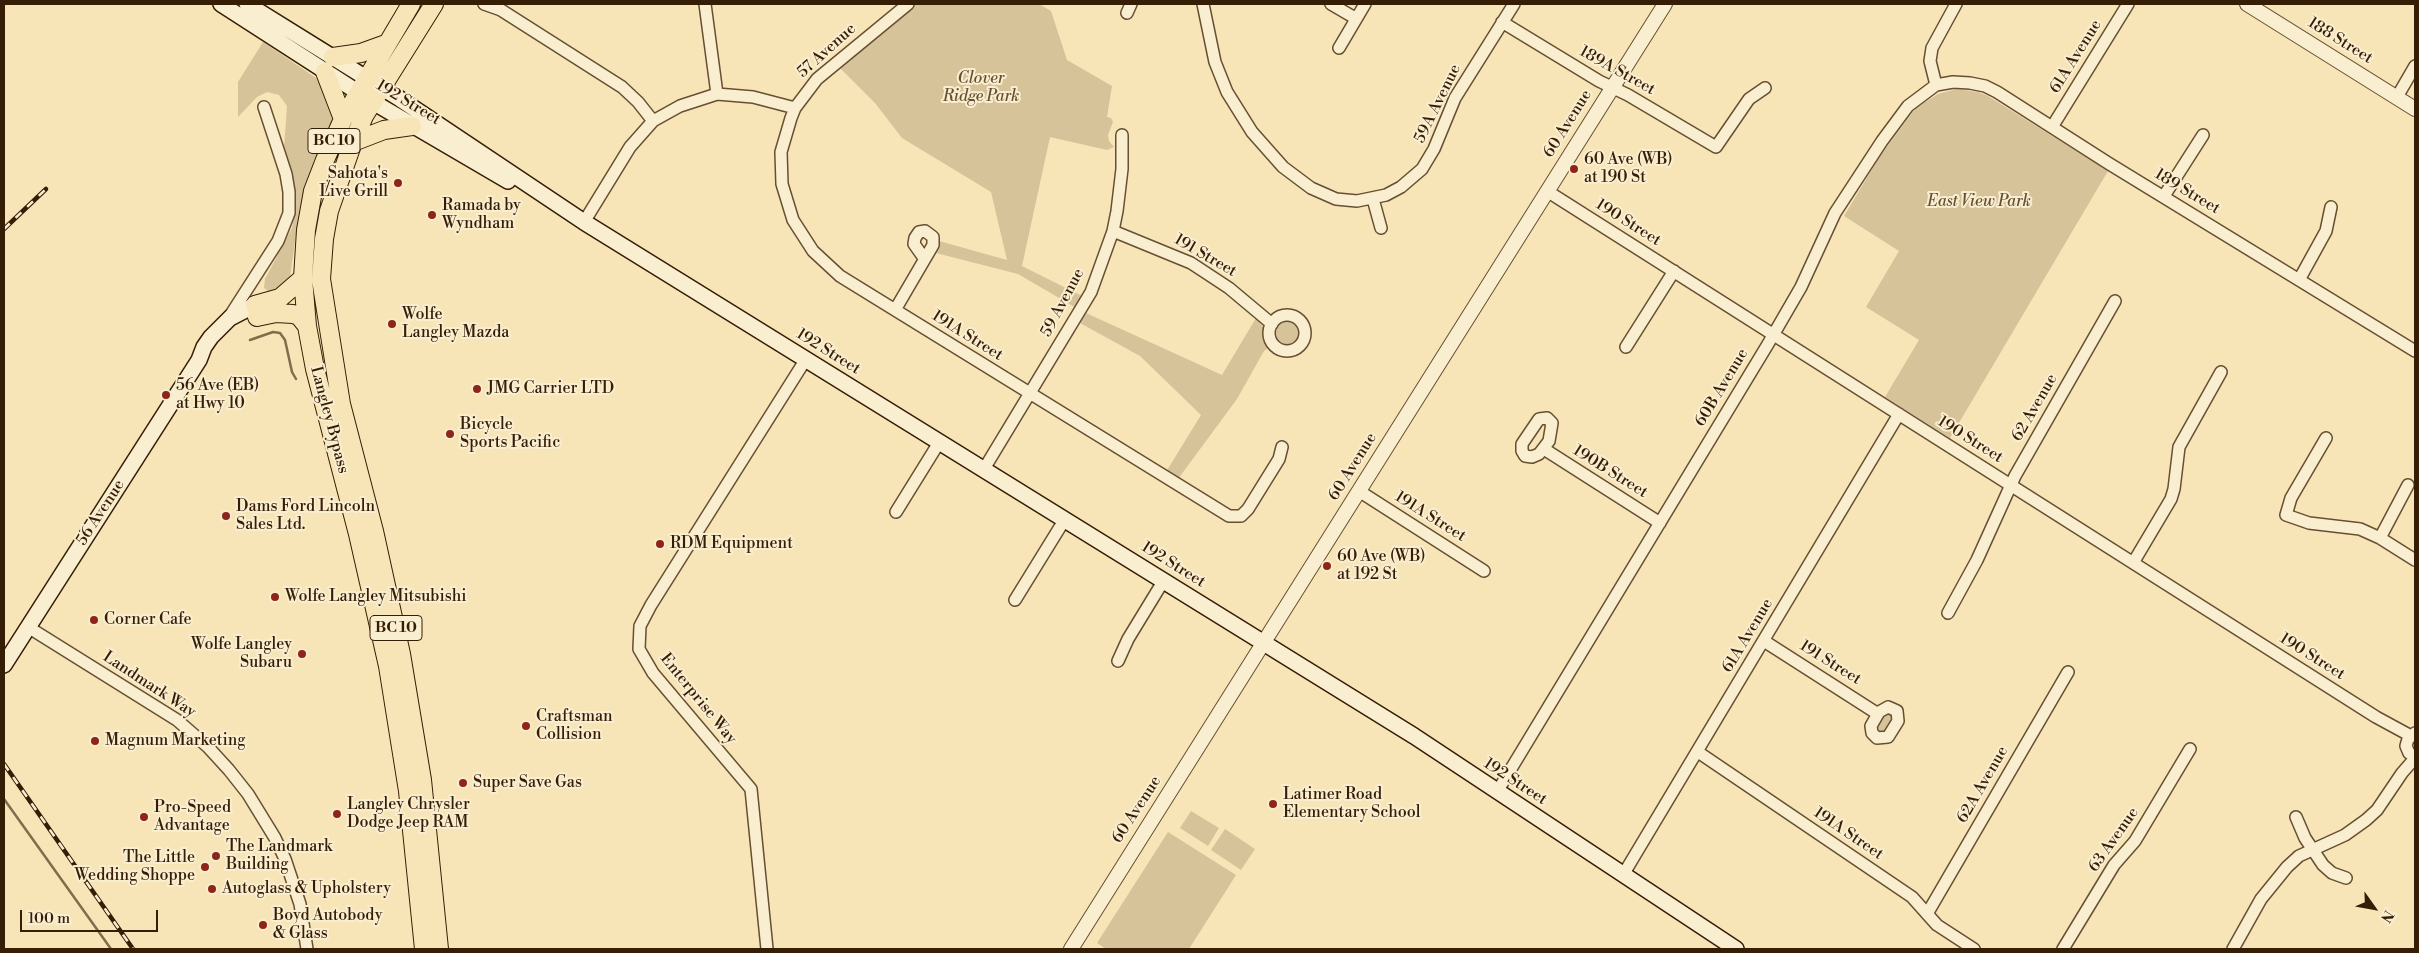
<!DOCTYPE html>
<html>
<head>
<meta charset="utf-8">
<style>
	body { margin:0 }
	#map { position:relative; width:2419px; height:953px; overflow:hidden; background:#f7e5b7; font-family:"Libre Bodoni",serif }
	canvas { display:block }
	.frame { position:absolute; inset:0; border:5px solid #361d06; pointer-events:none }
	.north { position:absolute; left:2349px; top:883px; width:50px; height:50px; -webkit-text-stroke:4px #faeed0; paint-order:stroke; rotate:122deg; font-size:14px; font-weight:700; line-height:20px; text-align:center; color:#361d06 }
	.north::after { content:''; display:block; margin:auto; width:18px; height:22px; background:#361d06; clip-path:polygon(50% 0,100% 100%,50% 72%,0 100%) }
	.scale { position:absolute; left:20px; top:910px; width:138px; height:22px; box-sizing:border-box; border:2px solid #361d06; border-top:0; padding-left:6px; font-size:15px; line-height:18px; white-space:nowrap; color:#361d06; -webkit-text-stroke:4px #faeed0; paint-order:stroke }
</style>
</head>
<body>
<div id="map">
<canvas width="2419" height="953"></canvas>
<div class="frame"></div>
<div class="north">N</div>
<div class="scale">100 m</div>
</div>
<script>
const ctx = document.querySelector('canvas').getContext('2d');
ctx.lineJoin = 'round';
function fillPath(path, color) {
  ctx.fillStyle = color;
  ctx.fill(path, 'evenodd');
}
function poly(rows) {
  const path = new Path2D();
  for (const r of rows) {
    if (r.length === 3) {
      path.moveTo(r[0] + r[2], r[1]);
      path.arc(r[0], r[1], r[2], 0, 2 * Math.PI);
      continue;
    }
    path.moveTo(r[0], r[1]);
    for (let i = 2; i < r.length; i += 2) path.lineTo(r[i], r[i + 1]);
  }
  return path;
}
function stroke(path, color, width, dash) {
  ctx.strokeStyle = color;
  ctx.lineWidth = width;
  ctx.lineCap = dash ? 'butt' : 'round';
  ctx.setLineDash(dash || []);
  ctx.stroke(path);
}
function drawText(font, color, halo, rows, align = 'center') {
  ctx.font = font + ' "Libre Bodoni",serif';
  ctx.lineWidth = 4;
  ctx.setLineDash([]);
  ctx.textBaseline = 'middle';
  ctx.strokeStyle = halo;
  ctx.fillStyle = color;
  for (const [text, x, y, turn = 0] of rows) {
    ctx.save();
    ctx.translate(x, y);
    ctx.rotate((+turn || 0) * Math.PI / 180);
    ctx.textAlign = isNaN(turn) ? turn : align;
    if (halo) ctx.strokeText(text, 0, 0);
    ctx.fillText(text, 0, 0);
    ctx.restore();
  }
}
fillPath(poly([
	[917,4,1039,4,1051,11,1067,60,1112,86,1107,117,1111,118,1113,122,1108,135,1109,141,1114,147,1107,150,1050,137,1022,266,1084,297,1078,309,1018,274,936,253,939,241,1007,260,991,192,902,138,875,103,839,67],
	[263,42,322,82,333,106,332,126,304,190,299,212,290,277,288,282,271,293,264,288,265,279,292,228,296,208,292,172,284,148,287,106,279,95,267,92,257,97,238,117,238,82],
	[1956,89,1978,92,1988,96,2108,171,1950,438,1885,397,1919,340,1866,307,1899,251,1844,216,1880,156,1916,108,1938,94],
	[1086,313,1222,375,1256,318,1265,329,1271,346,1264,351,1237,399,1178,479,1166,472,1201,415,1140,356,1080,323],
	[1288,333,12],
	[1890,713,1894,718,1887,732,1879,732,1876,725,1882,715],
	[1191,811,1219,828,1208,846,1180,828],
	[1225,829,1255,849,1241,870,1211,850],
	[1168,832,1236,875,1189,949,1106,949,1097,943]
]), '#d6c399');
stroke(poly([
	[250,340,273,332,280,333,285,340,292,372,296,379],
	[4,799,111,949]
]), '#826c4c', 2.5);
const minor = poly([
	[484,4,501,10,622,87,638,102,653,121],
	[705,4,717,94],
	[908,4,817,79,795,108,791,118,781,152,782,184,793,220,813,251,840,276,1229,516,1241,516,1248,509,1279,459,1282,447],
	[1203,4,1215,62,1227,92,1252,132,1283,167,1311,188,1336,199,1357,201,1386,195,1401,187,1422,169,1434,149,1455,98,1514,4],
	[1331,4,1355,18],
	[1127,13,1131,4],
	[1502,22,1599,81,1628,95,1716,147,1749,99,1765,88],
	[1339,48,1365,4],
	[1936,85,1930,61,1932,48,1956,4],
	[2397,97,2415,66],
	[2052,127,2128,4],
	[1547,191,2376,717,2411,736],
	[2164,196,2203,135],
	[1373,199,1381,228],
	[584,222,630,147,653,121,680,106,717,94,753,97,795,108],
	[1113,231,1191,263,1229,288,1272,324],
	[2299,280,2326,231,2331,207],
	[895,310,933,245,933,237,925,231,919,232,915,238,914,244,924,258],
	[1287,333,18],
	[228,319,278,241,289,213,289,192,286,174,264,107],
	[1626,347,1674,271],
	[1547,418,1552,423,1549,441,1539,454,1532,457,1525,456,1522,451,1522,444,1539,419,1547,418],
	[2326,438,2291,498,2286,515,2309,523,2360,529,2380,538,2415,560],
	[1544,449,1660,523],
	[984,469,1091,292,1113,231,1117,211,1122,169,1122,135],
	[1359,491,1484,571],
	[896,512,940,441],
	[2380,538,2408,485],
	[2133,563,2171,499,2174,489,2179,447,2221,372],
	[1015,600,1065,519],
	[1948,613,1977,560,2015,476,2115,301],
	[28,627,177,720,208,747,229,770,248,794,275,838,285,859,300,904,307,949],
	[1764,641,1878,714],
	[1118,661,1128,639,1164,580],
	[1888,707,1897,711,1898,721,1888,737,1877,738,1872,733,1871,726,1879,712,1888,707],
	[2415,733,2408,739,2406,746,2409,753,2415,757],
	[1698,752,1912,897,1937,925,1974,949],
	[1497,792,1768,344,1801,287,1835,213,1882,141,1908,106,1936,85,1953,82,1970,83,1985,86,1997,92,2108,163,2415,351],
	[2296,817,2305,838,2323,865,2332,873,2346,878],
	[1623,875,1899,414],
	[1927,914,2068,672],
	[767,949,751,789,653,673,639,649,640,626,651,605,806,359],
	[2063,949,2114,865,2135,841,2190,749],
	[2233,949,2261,899,2287,867,2299,856,2345,835,2366,820,2377,810,2402,773,2415,758]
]);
const tertiary = poly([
	[2247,4,2415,109],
	[1071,949,1665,4]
]);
const secondary = poly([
	[221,4,373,102,508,181],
	[247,4,400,99,584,222,1414,736,1736,949],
	[4,665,199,360,204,347,211,337,230,318,255,305]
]);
const trunk = poly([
	[411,4,343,119,325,160,313,191,306,230,303,278,307,326,315,369,358,534,388,666,408,791,424,949],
	[434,4,364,116,353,142,329,211,324,239,321,279,341,404,374,531,401,654,422,780,439,949],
	[333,57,361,53,386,44],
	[325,72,343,119],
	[353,142,384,130,412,126],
	[255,305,280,298,303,278],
	[257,317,276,313,293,314,299,316,307,326]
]);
stroke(minor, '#664f32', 14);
stroke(tertiary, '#664f32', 16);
stroke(secondary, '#361d06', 18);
stroke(trunk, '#361d06', 20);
stroke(minor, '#faeed0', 11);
stroke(tertiary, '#faeed0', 14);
stroke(secondary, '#faeed0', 15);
stroke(trunk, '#f7e5b7', 18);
const rail = poly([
	[4,229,46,189],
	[4,764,133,949]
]);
stroke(rail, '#361d06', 4.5);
stroke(rail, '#faeed0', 2.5, [8]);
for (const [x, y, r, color] of [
	[1574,169,5,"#8f2418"],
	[398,183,5,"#8f2418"],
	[432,215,5,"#8f2418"],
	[392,324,5,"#8f2418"],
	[477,389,5,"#8f2418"],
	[166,395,5,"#8f2418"],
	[450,434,5,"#8f2418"],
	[226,516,5,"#8f2418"],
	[660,544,5,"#8f2418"],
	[1327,566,5,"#8f2418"],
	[275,597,5,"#8f2418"],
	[94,620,5,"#8f2418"],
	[302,654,5,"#8f2418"],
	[526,726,5,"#8f2418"],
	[95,741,5,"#8f2418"],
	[463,783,5,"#8f2418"],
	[1273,804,5,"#8f2418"],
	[337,814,5,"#8f2418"],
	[144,817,5,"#8f2418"],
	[216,856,5,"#8f2418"],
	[205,867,5,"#8f2418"],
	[212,889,5,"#8f2418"],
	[263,925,5,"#8f2418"]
]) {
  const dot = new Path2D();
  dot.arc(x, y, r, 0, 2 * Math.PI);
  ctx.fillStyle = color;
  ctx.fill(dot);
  stroke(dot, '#faeed0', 2);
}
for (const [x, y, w] of [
	[334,141,52],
	[396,628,52]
]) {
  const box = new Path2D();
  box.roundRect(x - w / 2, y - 12.5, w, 25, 4);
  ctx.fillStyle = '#faeed0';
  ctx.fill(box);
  stroke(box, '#361d06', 1);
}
drawText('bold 15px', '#361d06', null, [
	["BC 10",334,141],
	["BC 10",396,628]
]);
drawText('16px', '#361d06', '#faeed0', [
	["188 Street",2340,41,32],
	["57 Avenue",827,51,-42],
	["61A Avenue",2076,57,-58],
	["189A Street",1617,71,29],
	["192 Street",408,103,31],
	["59A Avenue",1438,104,-64],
	["60 Avenue",1568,124,-58],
	["189 Street",2187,192,31],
	["190 Street",1628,223,32],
	["191 Street",1205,256,30],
	["59 Avenue",1063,303,-62],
	["191A Street",967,336,32],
	["192 Street",828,352,32],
	["60B Avenue",1722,388,-59],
	["62 Avenue",2035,408,-60],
	["Langley Bypass",329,420,75],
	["190 Street",1970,440,32],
	["60 Avenue",1353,467,-58],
	["190B Street",1610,472,32],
	["56 Avenue",101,513,-57],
	["191A Street",1430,517,32],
	["192 Street",1173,565,32],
	["61A Avenue",1748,636,-59],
	["190 Street",2312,657,32],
	["191 Street",1830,663,32],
	["Landmark Way",149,685,33],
	["Enterprise Way",698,699,51],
	["192 Street",1515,782,33],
	["62A Avenue",1983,785,-60],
	["60 Avenue",1137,810,-57],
	["191A Street",1848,834,34],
	["63 Avenue",2114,840,-55]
]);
drawText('italic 16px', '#664f32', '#faeed0', [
	["Clover",981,79],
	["Ridge Park",981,97],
	["East View Park",1979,202]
]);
drawText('16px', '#361d06', '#faeed0', [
	["60 Ave (WB)",1584,160],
	["at 190 St",1584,178],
	["Sahota's",388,174,"right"],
	["Live Grill",388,192,"right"],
	["Ramada by",442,206],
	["Wyndham",442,224],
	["Wolfe",402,315],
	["Langley Mazda",402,333],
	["56 Ave (EB)",176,386],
	["at Hwy 10",176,404],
	["JMG Carrier LTD",487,389],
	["Bicycle",460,425],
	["Sports Pacific",460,443],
	["Dams Ford Lincoln",236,507],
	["Sales Ltd.",236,525],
	["RDM Equipment",670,544],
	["60 Ave (WB)",1337,557],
	["at 192 St",1337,575],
	["Wolfe Langley Mitsubishi",285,597],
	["Corner Cafe",104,620],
	["Wolfe Langley",292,645,"right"],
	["Subaru",292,663,"right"],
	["Craftsman",536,717],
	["Collision",536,735],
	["Magnum Marketing",105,741],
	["Super Save Gas",473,783],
	["Latimer Road",1283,795],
	["Elementary School",1283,813],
	["Langley Chrysler",347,805],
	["Dodge Jeep RAM",347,823],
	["Pro-Speed",154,808],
	["Advantage",154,826],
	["The Landmark",226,847],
	["Building",226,865],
	["The Little",195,858,"right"],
	["Wedding Shoppe",195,876,"right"],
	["Autoglass & Upholstery",222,889],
	["Boyd Autobody",273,916],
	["& Glass",273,934]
], 'left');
</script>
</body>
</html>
